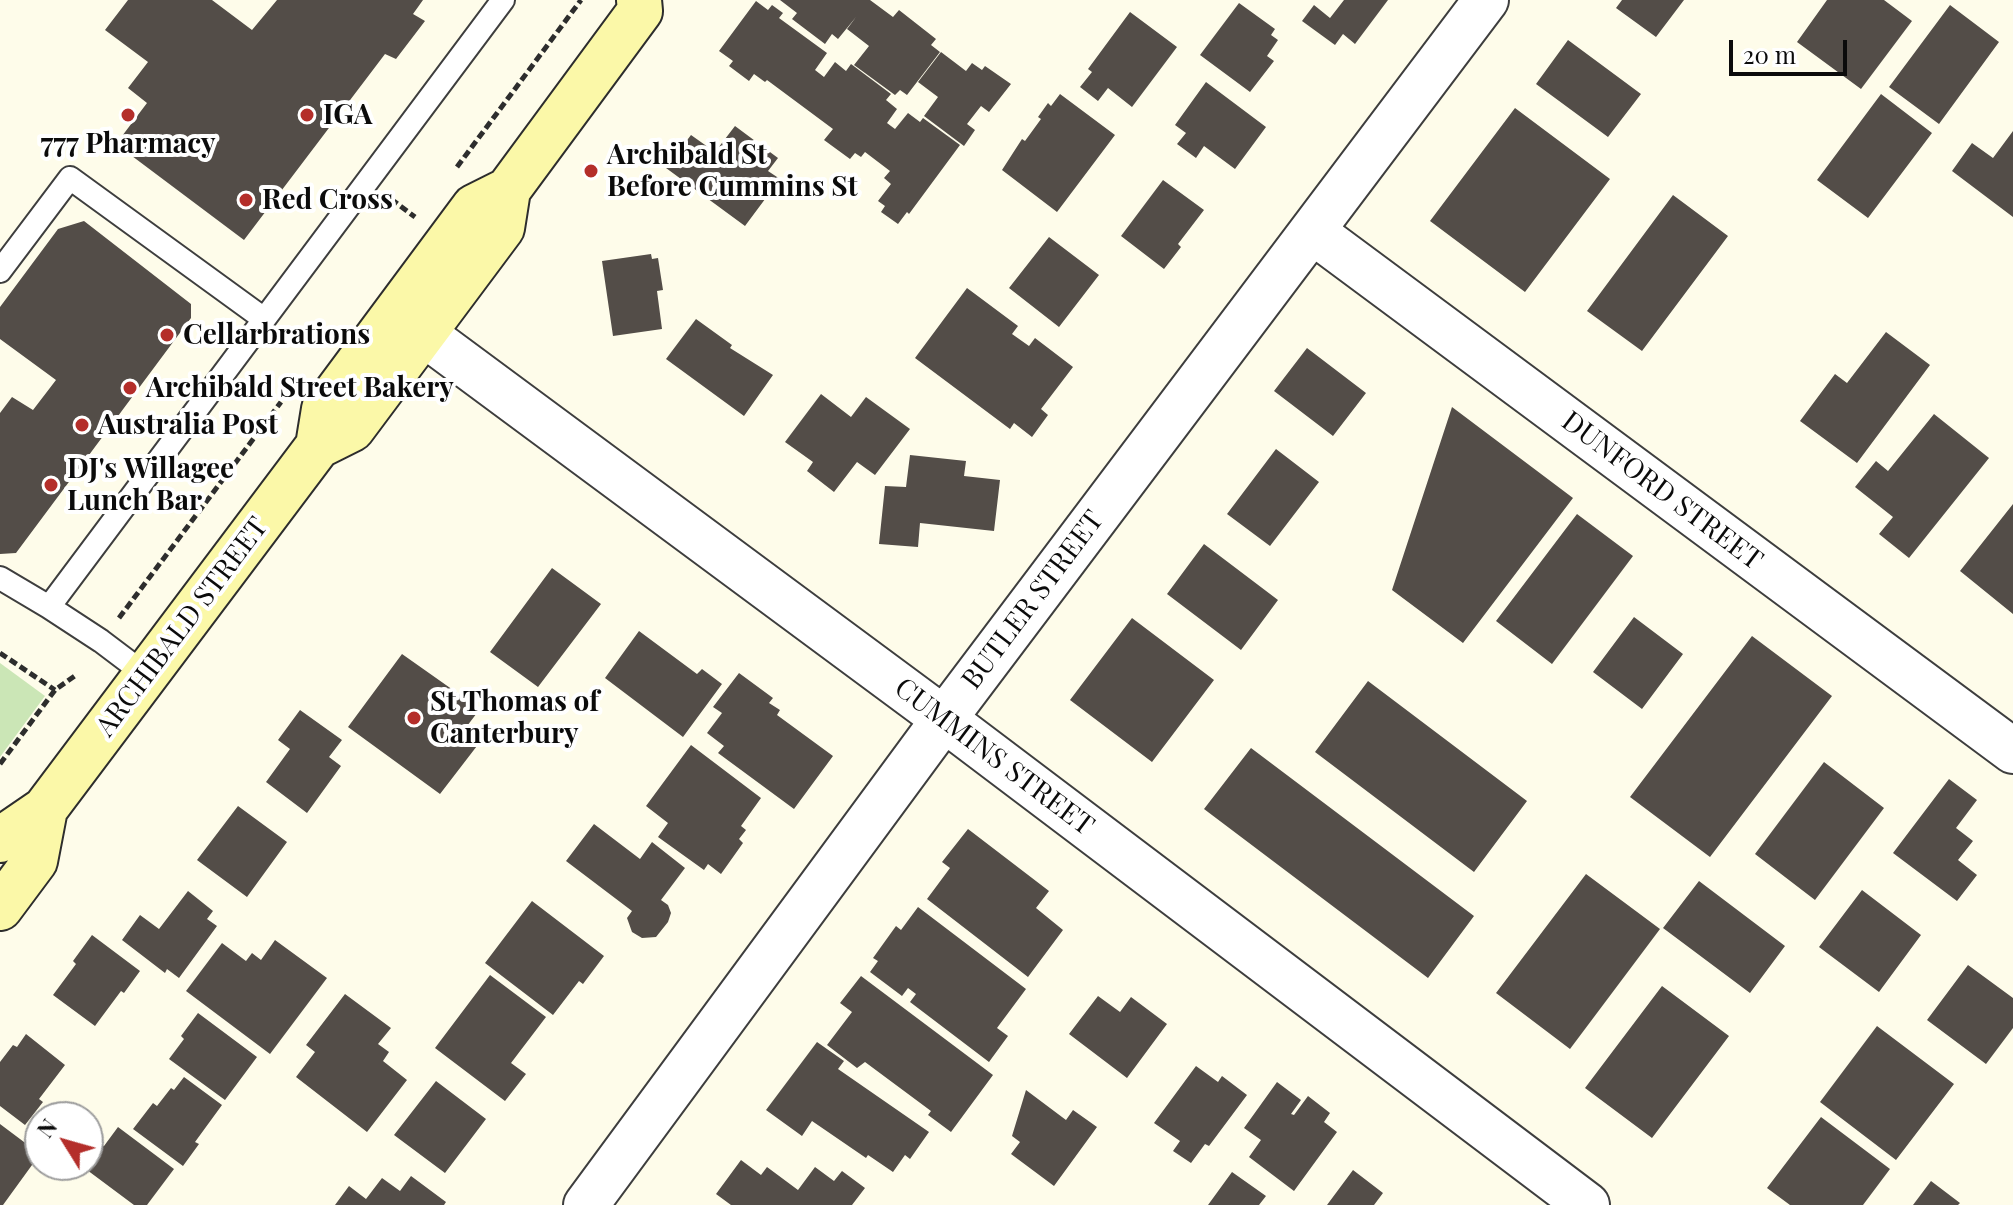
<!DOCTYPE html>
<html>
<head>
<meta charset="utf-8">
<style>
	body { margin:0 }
	#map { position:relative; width:2013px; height:1205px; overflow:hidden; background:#fefcea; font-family:"Playfair Display",serif }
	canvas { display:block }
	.north { position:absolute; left:24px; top:1101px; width:80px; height:80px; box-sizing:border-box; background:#fff; border:2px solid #9d9d9d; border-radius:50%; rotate:307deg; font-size:22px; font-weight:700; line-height:32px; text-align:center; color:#0b0b0b }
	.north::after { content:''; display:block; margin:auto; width:28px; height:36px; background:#b42e2a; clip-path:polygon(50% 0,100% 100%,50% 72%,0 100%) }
	.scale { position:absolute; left:1729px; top:40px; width:118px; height:36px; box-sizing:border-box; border:4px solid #0b0b0b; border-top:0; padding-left:10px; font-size:24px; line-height:28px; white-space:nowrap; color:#0b0b0b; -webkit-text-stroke:6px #fff; paint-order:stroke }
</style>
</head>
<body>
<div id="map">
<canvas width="2013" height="1205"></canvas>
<div class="north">N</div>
<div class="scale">20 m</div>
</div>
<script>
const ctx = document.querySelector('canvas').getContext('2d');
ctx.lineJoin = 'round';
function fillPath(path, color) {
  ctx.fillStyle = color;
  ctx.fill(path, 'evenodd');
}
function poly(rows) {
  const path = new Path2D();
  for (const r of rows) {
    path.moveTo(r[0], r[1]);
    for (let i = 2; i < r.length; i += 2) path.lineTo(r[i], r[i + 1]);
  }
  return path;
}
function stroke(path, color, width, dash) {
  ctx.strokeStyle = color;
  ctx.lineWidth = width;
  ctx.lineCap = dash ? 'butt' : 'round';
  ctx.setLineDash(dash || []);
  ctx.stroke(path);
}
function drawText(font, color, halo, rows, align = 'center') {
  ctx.font = font + ' "Playfair Display",serif';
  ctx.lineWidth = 8;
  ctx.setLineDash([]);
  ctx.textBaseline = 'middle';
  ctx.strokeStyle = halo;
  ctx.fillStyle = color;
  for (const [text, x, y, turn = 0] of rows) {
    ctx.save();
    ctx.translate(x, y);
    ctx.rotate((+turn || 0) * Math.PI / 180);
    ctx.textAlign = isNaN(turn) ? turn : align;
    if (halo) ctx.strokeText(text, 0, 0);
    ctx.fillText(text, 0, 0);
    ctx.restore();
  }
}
fillPath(poly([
	[0,663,45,696,0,757]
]), '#cbe6b6');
fillPath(poly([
	[128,0,212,0,252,30,277,0,423,0,413,14,425,21,396,59,385,54,244,240,116,144,147,103,128,88,148,62,105,30],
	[780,0,870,0,893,17,899,10,936,39,931,45,940,52,907,95,900,90,895,95,854,65,869,46,847,29,856,17,838,39,832,34,825,44,792,19,797,13],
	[1344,0,1388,0,1355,44,1343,34,1335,45,1302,21,1314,5,1330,18],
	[1622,0,1684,0,1656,37,1616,8],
	[1827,0,1884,0,1912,21,1861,89,1797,42],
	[756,1,768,10,772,5,783,13,779,18,827,53,815,70,824,77,835,62,846,71,851,64,891,94,886,100,897,109,887,123,895,129,908,113,920,122,923,118,960,145,909,214,907,212,898,224,881,212,885,206,878,201,891,184,884,178,890,171,865,152,861,157,855,153,850,159,824,140,833,129,767,80,765,82,754,74,749,81,729,66,733,61,719,51],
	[1239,3,1275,29,1271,35,1278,40,1267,56,1274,61,1250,92,1200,55],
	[1950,5,1999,42,1939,124,1889,87],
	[1130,12,1177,47,1132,107,1108,88,1098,101,1080,87,1092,72,1088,69],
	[1568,40,1641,94,1608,137,1536,84],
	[941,52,966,71,972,63,982,70,985,66,1011,84,989,112,981,106,967,124,975,130,964,146,924,116,938,97,918,82],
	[1206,82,1266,127,1235,169,1204,146,1196,158,1177,144,1186,133,1175,125],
	[1060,94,1115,135,1057,212,1002,170,1022,139,1025,141,1041,119,1038,117,1048,103,1051,106],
	[1881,94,1932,133,1868,218,1817,180],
	[1515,108,1610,179,1525,292,1430,221],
	[735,126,778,158,768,171,780,179,745,226,666,168,691,135,715,152],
	[2013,131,2013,217,1952,171,1972,143,1993,158],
	[1163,180,1204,210,1178,244,1181,247,1164,269,1121,236],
	[1673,195,1728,236,1642,351,1587,311],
	[84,221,191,304,191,318,16,553,0,554,0,413,12,397,33,410,56,380,0,339,0,307,58,229],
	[1049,237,1099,275,1059,327,1009,288],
	[651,254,652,259,658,258,663,290,657,291,662,329,613,336,602,261],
	[967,288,1018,326,1012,334,1029,346,1035,338,1073,367,1041,409,1048,415,1032,437,1014,423,1010,429,915,358],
	[696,319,732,345,730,348,773,375,744,416,666,359],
	[1886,332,1930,365,1857,463,1800,421,1835,374,1847,383],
	[1307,348,1366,393,1333,436,1274,391],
	[821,394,851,417,866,397,910,429,875,475,857,462,834,492,807,471,813,462,785,442],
	[1452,407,1573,498,1463,643,1392,590],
	[1934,414,1989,458,1909,558,1879,534,1893,517,1855,487,1876,461,1888,471],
	[1276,449,1319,482,1270,546,1227,514],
	[910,455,966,461,964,476,1000,480,994,531,920,523,918,547,879,544,885,486,906,487],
	[2013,504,2013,614,1960,571],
	[1577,514,1633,556,1552,664,1496,621],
	[1204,544,1278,600,1241,650,1167,594],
	[552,568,601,604,538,687,490,652],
	[1634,617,1683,654,1642,709,1593,672],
	[1132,618,1214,680,1152,762,1070,700],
	[639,631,697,674,702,669,722,684,683,737,605,678],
	[1752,636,1832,696,1710,857,1630,797],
	[402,654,480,709,464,730,480,742,440,794,348,727],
	[739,673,773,698,769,703,780,710,777,715,833,756,794,809,718,753,724,746,707,733,722,713,713,707],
	[1368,681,1527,801,1474,872,1315,752],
	[300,710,342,740,329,757,341,766,307,813,266,782,290,749,278,740],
	[691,745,761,798,741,826,746,830,739,839,743,843,721,874,708,864,704,870,658,837,668,823,646,806],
	[1251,748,1474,916,1428,978,1204,809],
	[1824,762,1884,808,1815,900,1755,854],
	[1949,779,1977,800,1956,828,1973,841,1958,860,1977,875,1957,901,1893,853],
	[238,806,287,842,247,897,197,860],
	[594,824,640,859,652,842,685,868,661,900,668,905,671,913,668,922,656,937,642,938,632,932,627,918,632,911,566,861],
	[968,829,1049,891,1036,908,1063,930,1028,977,927,899,950,868,942,862],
	[1586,874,1660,929,1570,1049,1496,993],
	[1699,881,1785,946,1750,993,1663,928],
	[1862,890,1921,935,1879,992,1819,947],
	[188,891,213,911,207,919,217,926,179,978,167,969,165,973,122,940,140,915,159,929],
	[532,901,604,956,583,984,579,981,553,1015,485,963],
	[918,907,1026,989,997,1028,1008,1036,989,1062,910,1002,916,994,908,988,902,996,870,972,878,961,873,958,896,926,901,930],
	[92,935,140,971,124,993,121,991,95,1026,53,995,76,964,73,961],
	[275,940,327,978,270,1054,186,991,222,943,246,961,252,953,261,960],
	[1968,965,2013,998,2013,1028,1986,1064,1927,1020],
	[490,975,546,1017,511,1063,526,1074,505,1101,435,1048],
	[861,976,993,1075,951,1132,928,1115,931,1111,865,1062,857,1068,827,1045,852,1012,840,1003],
	[1662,986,1729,1036,1652,1138,1585,1088],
	[345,994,391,1028,378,1044,389,1052,383,1061,407,1080,367,1132,296,1077,315,1052,306,1045],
	[1098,996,1120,1012,1131,997,1167,1024,1127,1078,1069,1034],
	[198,1013,257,1057,225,1100,169,1059,184,1039,181,1036],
	[1877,1026,1954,1084,1896,1160,1820,1102],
	[26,1034,65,1065,39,1099,43,1102,25,1125,0,1106,0,1062,13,1045,17,1047],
	[817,1042,844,1061,838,1069,929,1132,910,1159,905,1155,893,1172,868,1155,866,1158,812,1121,802,1136,766,1110],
	[1196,1066,1218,1082,1222,1076,1247,1095,1209,1146,1205,1144,1191,1163,1173,1151,1180,1141,1154,1123],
	[184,1077,222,1105,195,1142,199,1144,183,1166,133,1129,153,1103,157,1106,171,1088,174,1090],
	[436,1081,486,1119,445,1173,394,1135],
	[1277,1082,1301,1100,1291,1114,1294,1115,1308,1096,1330,1113,1324,1122,1337,1132,1294,1191,1249,1157,1261,1140,1244,1128],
	[1026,1090,1066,1120,1073,1110,1097,1127,1054,1186,1011,1154,1020,1142,1012,1136],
	[1821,1117,1890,1169,1863,1205,1790,1205,1767,1188],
	[0,1124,40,1154,3,1205,0,1205],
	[118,1127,174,1169,147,1205,134,1205,83,1167,88,1165,88,1160,100,1144,104,1146],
	[741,1160,761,1175,767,1167,798,1190,815,1167,834,1181,842,1171,865,1188,852,1205,731,1205,716,1194],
	[1353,1170,1383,1193,1374,1205,1327,1205],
	[1232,1172,1266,1196,1259,1205,1208,1205],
	[411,1176,446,1202,444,1205,335,1205,349,1186,366,1199,382,1178,400,1191],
	[1931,1181,1960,1203,1958,1205,1913,1205]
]), '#534d48');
const lane = poly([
	[0,271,70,178,264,319],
	[0,578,49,607],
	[146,675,101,641,49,607,503,0]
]);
const street = poly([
	[1312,231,2013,751],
	[397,314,944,719,1587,1205],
	[586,1205,944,719,1486,0]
]);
const secondary = poly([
	[318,446,324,409,474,207,508,190,640,11,639,0],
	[0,840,45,809,318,446,352,429,502,228,508,190],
	[0,908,35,861,45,809]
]);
stroke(lane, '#3e3e3e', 26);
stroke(street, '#3e3e3e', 48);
stroke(secondary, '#2d2d2d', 48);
stroke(poly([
	[457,167,581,0],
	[391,199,415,217],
	[119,618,281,402],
	[0,653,55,690],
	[0,764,55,690,76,675]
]), '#2d2d2d', 5, [8, 4]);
stroke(lane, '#fff', 22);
stroke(street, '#fff', 44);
stroke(secondary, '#fbf8a8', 44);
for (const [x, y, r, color] of [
	[128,115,8,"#b42e2a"],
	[307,115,8,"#b42e2a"],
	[591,171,8,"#b42e2a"],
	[246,200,8,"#b42e2a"],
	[167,335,8,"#b42e2a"],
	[130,388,8,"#b42e2a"],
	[82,425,8,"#b42e2a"],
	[51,485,8,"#b42e2a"],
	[414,718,8,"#b42e2a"]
]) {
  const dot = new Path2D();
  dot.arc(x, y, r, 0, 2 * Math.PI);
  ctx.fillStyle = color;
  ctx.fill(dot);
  stroke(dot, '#fff', 3);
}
drawText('bold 28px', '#0b0b0b', '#fff', [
	["IGA",323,115],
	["777 Pharmacy",128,144,"center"],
	["Archibald St",607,155],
	["Before Cummins St",607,187],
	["Red Cross",262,200],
	["Cellarbrations",183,335],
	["Archibald Street Bakery",146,388],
	["Australia Post",98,425],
	["DJ's Willagee",67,469],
	["Lunch Bar",67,501],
	["St Thomas of",430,702],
	["Canterbury",430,734]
], 'left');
drawText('28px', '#0b0b0b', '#fff', [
	["DUNFORD STREET",1662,491,37],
	["BUTLER STREET",1033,600,-53],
	["ARCHIBALD STREET",182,627,-53],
	["CUMMINS STREET",994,757,37]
]);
</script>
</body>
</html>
